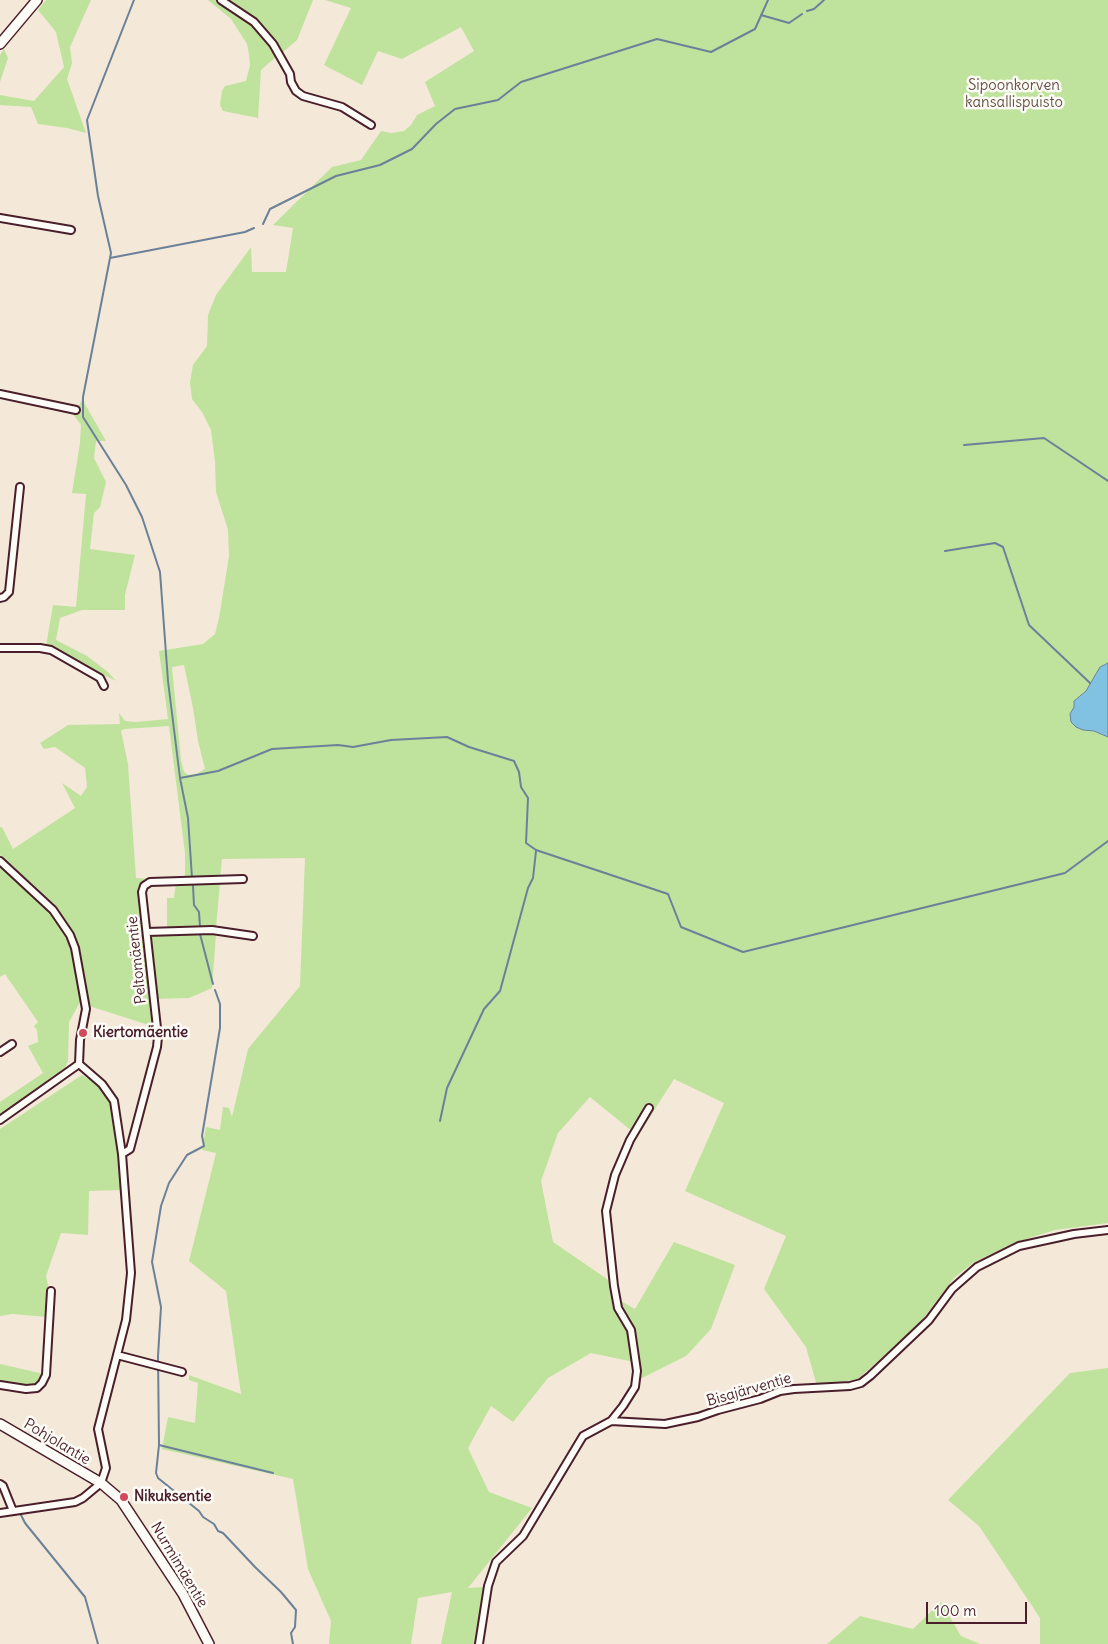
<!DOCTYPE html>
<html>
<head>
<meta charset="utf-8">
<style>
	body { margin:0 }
	#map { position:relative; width:1108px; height:1644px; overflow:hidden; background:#f4e8d8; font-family:Delius,sans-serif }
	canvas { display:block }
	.scale { position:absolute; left:926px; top:1602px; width:101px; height:22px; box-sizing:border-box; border:2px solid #4a1f2b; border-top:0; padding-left:6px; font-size:15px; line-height:18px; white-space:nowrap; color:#4a1f2b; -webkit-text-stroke:4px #fdfcf7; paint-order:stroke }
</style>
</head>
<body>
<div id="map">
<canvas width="1108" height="1644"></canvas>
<div class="scale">100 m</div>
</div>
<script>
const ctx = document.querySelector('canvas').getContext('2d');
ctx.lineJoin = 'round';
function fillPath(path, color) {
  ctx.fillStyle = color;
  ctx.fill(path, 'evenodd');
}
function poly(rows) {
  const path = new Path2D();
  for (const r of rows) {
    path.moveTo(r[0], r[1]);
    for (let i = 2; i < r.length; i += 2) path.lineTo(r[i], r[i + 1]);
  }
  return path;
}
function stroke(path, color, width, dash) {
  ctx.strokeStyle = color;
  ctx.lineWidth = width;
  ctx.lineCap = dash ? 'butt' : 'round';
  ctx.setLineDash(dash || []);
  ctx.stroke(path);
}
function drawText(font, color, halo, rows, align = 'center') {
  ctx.font = font + ' Delius,sans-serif';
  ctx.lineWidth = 5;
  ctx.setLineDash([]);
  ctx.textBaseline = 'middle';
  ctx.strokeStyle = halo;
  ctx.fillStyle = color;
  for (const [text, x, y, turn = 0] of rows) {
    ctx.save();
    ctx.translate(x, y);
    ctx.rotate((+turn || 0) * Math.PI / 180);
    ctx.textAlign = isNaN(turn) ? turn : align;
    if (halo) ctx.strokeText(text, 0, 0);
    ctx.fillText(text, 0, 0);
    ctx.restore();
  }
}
fillPath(poly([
	[46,0,91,0,70,47,72,63,67,79,86,133,67,128,38,124,31,107,0,105,0,95,34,101,64,67,56,32,38,10],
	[208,0,216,0,248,20,257,28,277,56,261,70,258,118,223,111,220,105,222,91,225,86,246,81,250,65,249,54,247,44,231,19],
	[226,0,313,0,297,40,282,53,265,30,252,17],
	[325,0,1108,0,1108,663,1100,667,1086,691,1074,701,1083,730,1094,731,1108,737,1108,1223,1055,1230,1016,1242,973,1263,954,1278,919,1324,858,1379,817,1386,806,1347,764,1289,786,1236,685,1191,724,1103,674,1079,638,1136,590,1097,558,1133,541,1181,553,1242,607,1279,617,1299,635,1309,674,1242,735,1265,711,1329,686,1356,640,1379,639,1363,591,1353,548,1378,513,1422,491,1406,468,1448,489,1492,532,1508,468,1588,484,1587,476,1644,441,1644,452,1592,418,1598,411,1644,329,1644,331,1621,308,1569,293,1479,162,1449,168,1417,195,1423,198,1383,189,1380,189,1375,241,1394,226,1291,189,1261,216,1153,202,1150,206,1127,220,1130,223,1107,229,1108,232,1117,248,1049,300,986,305,858,222,859,220,878,185,879,185,853,169,726,124,729,121,731,128,764,136,878,150,879,142,884,139,892,155,1027,89,1006,72,933,55,905,0,855,0,827,2,827,13,849,75,808,62,783,81,796,87,787,85,768,55,747,44,749,40,743,68,725,120,724,119,713,125,721,136,722,168,719,159,651,203,644,215,634,219,618,229,556,228,530,216,492,215,461,211,430,202,412,192,399,190,382,193,365,207,346,208,315,216,295,251,247,252,272,286,272,293,228,273,225,332,167,361,160,381,131,391,133,404,131,411,125,417,115,435,106,425,82,474,51,461,27,402,59,378,51,362,85,324,65,351,8],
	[184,665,193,708,198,741,205,769,196,774,188,775,184,772,181,760,172,667],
	[4,49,8,58,0,82,0,55],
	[82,399,106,441,96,441,94,458,106,482,100,507,94,513,90,549,135,555,125,595,125,610,82,610,60,618,56,640,87,656,108,672,116,681,46,646,53,605,76,607,86,494,72,493,80,443,81,425,70,410,78,408],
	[0,864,50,913,68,941,76,968,80,1002,69,1022,68,1061,65,1068,0,1115,0,1102,43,1073,28,1046,38,1042,37,1030,34,1026,38,1022,5,974,0,977],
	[176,883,220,883,216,928,167,929,167,898,174,898],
	[211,933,216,934,212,988,189,998,156,999,150,935],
	[82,1075,98,1085,111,1104,122,1190,89,1191,88,1235,61,1233,46,1276,49,1290,47,1317,12,1314,0,1316,0,1129],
	[0,1364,44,1374,40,1382,25,1387,0,1381],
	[1108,1368,1108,1644,1040,1644,1040,1618,979,1526,948,1500,1070,1373],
	[941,1602,961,1636,980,1644,827,1644,860,1616,913,1629]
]), '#bfe39d');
const water = poly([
	[1108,663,1108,737,1094,731,1083,730,1076,727,1071,722,1070,714,1074,707,1074,701,1086,691,1100,667,1108,663]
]);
fillPath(water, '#81c2e2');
stroke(water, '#6b8199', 1);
stroke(poly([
	[134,0,87,120,98,196,111,253,83,397,83,417,126,485,142,517,160,572,168,681,180,778,188,818,192,878],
	[807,11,814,9,824,0],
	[761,15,789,23,802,14],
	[263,224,270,209,336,176,380,165,412,149,436,124,455,109,498,100,521,82,657,39,711,52,755,29,768,0],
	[110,258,245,232,254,228],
	[964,445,1044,438,1108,481],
	[945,551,995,543,1003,547,1029,625,1090,683],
	[180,778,218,771,272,749,338,745,353,747,391,740,447,737,469,747,514,761,519,772,521,787,528,798,526,843,536,850,668,894,681,927,743,952,1065,873,1108,841],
	[193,886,194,905,199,912,200,927],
	[200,934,213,984],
	[215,990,220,1004,220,1028,202,1136,204,1146,187,1155,169,1183,161,1206,152,1262,161,1307,158,1356,159,1445,156,1473,158,1478,199,1511,203,1517,214,1524,218,1531,223,1533,255,1567,281,1592,296,1610,295,1627,291,1633,293,1644],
	[440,1121,447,1088,484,1009,500,991,528,888,533,878,536,851],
	[159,1445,273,1473],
	[20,1513,25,1523,85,1597,98,1644]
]), '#6b8199', 2);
const street = poly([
	[221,0,254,22,273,44,290,74,291,82,296,91,303,96,342,107,371,125],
	[0,218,71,230],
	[0,394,76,410],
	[0,598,4,597,9,592,20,487],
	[0,648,40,648,51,650,100,678,104,686],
	[0,861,53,910,70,935,75,948,86,1009,80,1040,79,1064,102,1084,114,1101,122,1154,131,1273,126,1320,98,1429,106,1468,101,1483,83,1498,75,1502,0,1513],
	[147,932,212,930,253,936],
	[0,1052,12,1044],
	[0,1120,79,1064],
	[122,1154,130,1149,157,1047,158,1037,142,892,144,886,150,882,243,879],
	[117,1355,182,1372],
	[0,1385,26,1389,37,1388,42,1383,46,1375,51,1291],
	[611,1421,623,1406,635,1387,637,1371,631,1330,618,1308,614,1286,606,1211,615,1175,630,1140,649,1108],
	[0,1484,3,1486,13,1511],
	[479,1644,488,1586,496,1562,523,1536,583,1436,611,1421,665,1424,698,1417,718,1410,760,1399,780,1391,794,1389,850,1386,861,1383,870,1376,929,1320,952,1289,977,1267,1019,1246,1074,1234,1108,1230]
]);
const secondary = poly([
	[0,44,37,0],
	[0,1424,101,1483,121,1500,183,1594,209,1644]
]);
stroke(street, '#4a1f2b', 10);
stroke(secondary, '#4a1f2b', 12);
stroke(street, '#fdfcf7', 6);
stroke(secondary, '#fdfcf7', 9);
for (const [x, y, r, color] of [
	[83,1033,5,"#d1495b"],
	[124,1497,5,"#d1495b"]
]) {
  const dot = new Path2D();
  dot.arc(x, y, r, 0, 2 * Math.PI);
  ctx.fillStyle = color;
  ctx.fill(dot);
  stroke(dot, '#fdfcf7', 2);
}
drawText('15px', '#675048', '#fdfcf7', [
	["Sipoonkorven",1014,86],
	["kansallispuisto",1014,103]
]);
drawText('15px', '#4a1f2b', '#fdfcf7', [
	["Peltomäentie",137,960,-96],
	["Bisajärventie",749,1390,-16],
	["Pohjolantie",57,1442,31],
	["Nurmimäentie",179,1565,59]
]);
drawText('bold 15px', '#4a1f2b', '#fdfcf7', [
	["Kiertomäentie",93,1033],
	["Nikuksentie",134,1497]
], 'left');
</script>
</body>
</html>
